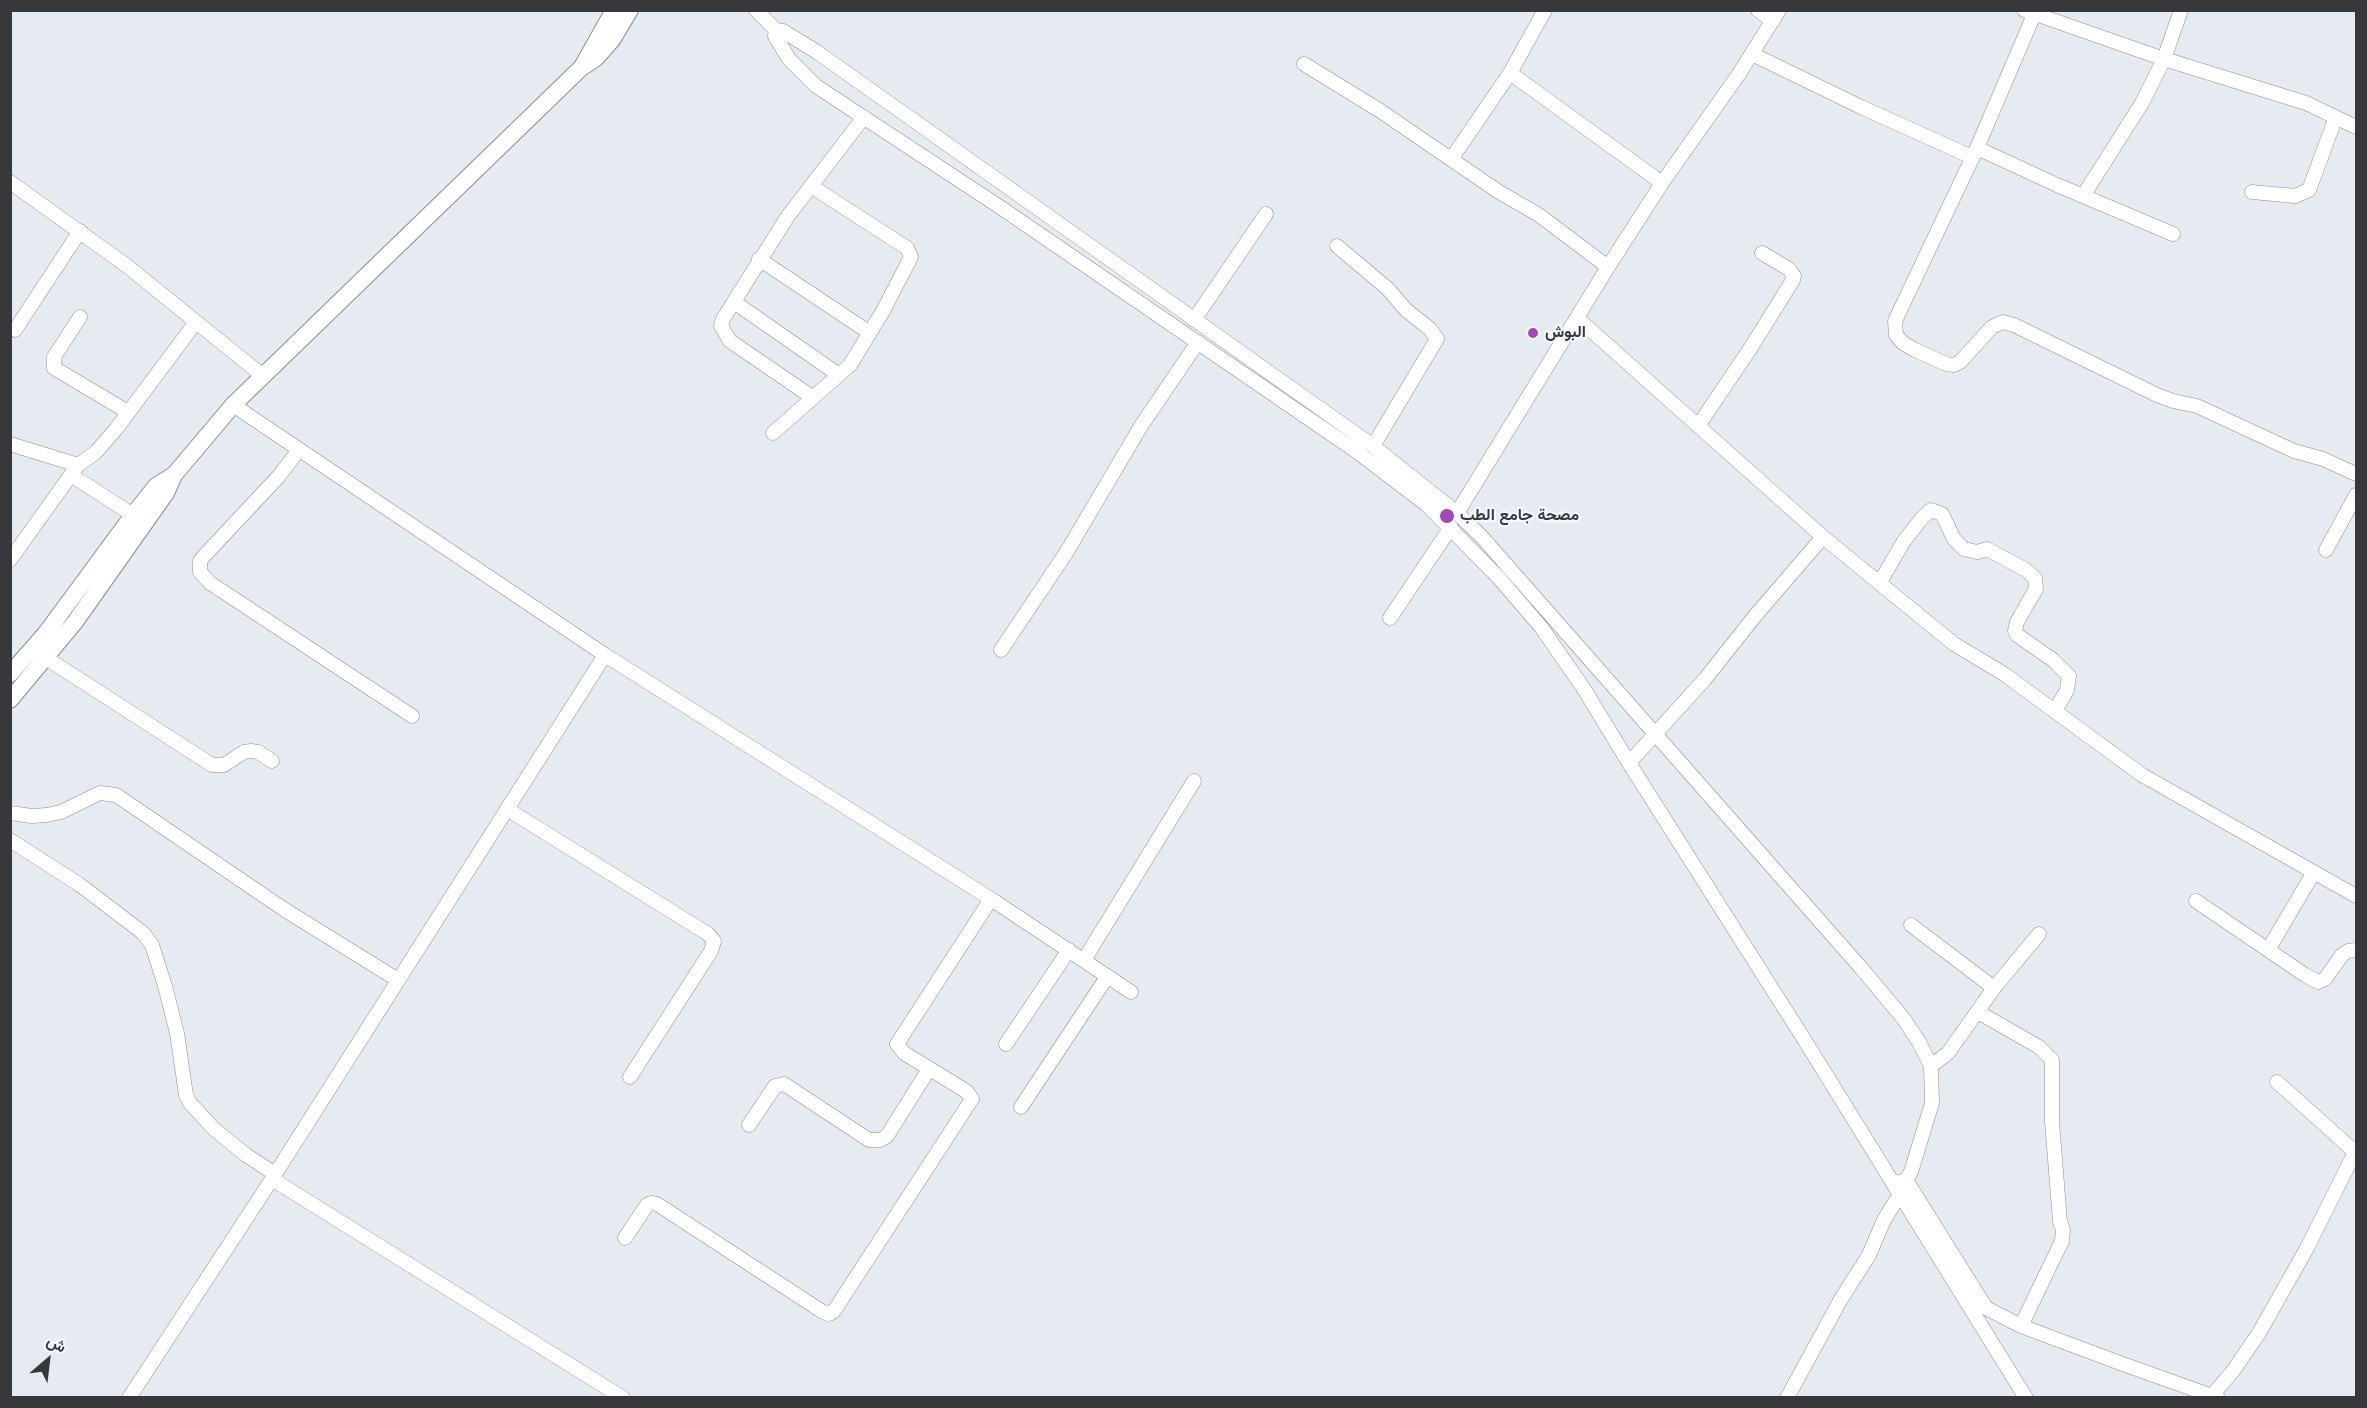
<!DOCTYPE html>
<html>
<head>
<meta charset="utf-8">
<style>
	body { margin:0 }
	#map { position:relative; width:2367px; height:1408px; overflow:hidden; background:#e6eaf1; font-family:Arial,Vazirmatn,sans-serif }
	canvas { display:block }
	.frame { position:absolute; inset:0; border:12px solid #37383b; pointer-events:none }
	.north { position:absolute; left:18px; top:1330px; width:60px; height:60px; -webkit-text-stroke:4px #f3f7fe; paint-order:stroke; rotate:28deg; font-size:16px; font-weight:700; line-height:24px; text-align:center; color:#37383b }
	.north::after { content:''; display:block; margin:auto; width:21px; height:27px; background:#37383b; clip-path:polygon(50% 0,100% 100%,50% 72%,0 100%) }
</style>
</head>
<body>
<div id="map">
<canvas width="2367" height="1408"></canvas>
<div class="frame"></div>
<div class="north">ش</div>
</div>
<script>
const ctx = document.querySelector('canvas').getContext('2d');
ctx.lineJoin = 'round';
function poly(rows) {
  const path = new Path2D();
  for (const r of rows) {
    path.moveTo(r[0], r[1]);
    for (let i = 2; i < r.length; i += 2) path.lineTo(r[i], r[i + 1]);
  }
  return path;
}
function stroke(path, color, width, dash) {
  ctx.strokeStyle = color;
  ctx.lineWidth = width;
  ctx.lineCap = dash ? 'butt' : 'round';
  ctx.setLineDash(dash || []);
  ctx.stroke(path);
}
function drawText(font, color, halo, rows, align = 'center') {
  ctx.font = font + ' Arial,Vazirmatn,sans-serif';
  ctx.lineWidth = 4.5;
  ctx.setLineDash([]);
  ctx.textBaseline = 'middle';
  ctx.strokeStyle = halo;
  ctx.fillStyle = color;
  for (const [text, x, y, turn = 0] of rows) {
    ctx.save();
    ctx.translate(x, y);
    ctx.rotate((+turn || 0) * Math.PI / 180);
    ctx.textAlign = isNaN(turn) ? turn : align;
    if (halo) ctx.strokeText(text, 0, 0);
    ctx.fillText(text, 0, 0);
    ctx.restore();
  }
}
const minor = poly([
	[756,10,776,30,783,31,817,52,1373,446,1457,513,1481,536,1862,969,1903,1018,1919,1042,1931,1066,1932,1103,1911,1172,1906,1180,1893,1184],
	[1758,10,1773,21],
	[2024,10,2164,59,2306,103,2356,127],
	[2036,10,1977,148,1895,321,1896,335,1903,343,1915,350,1946,364,1954,365,1960,362,1992,327,2003,322,2014,325,2157,395,2173,401,2197,406,2294,451,2323,459,2356,474],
	[776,30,775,36,789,59,816,86,1000,207,1356,451,1427,505,1499,578,1541,627,1584,689,1629,763,1807,1044,2026,1398],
	[1752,54,1861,107,1972,157],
	[1304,64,1379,110,1499,192,1539,215,1608,267],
	[1510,73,1662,183],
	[1977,148,2057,185,2173,234],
	[1452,158,1510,73,1545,10],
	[10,182,127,266,263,376],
	[2252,192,2295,196,2309,190,2336,117],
	[2083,196,2142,103,2164,59,2181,10],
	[1337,246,1388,289,1406,310,1430,329,1437,339,1373,446],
	[759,259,870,333],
	[734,302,839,375],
	[80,317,54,357,54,368,128,412],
	[1577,318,1823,537,1954,644,2004,674,2142,775,2356,896],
	[1194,320,1266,214],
	[15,330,80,231],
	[812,397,730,341,721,326,723,319,788,216,864,117],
	[233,405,605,655,991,899,1131,992],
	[1698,426,1750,349,1793,280,1794,276,1789,269,1762,253],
	[773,433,850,365,883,311,911,257,907,248,811,186],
	[10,444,78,465,10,560],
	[299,450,278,477,204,556,200,561,200,572,210,583,412,716],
	[78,465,96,452,116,429,196,322],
	[71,475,133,515],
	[1457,513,1608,267,1662,183,1739,74,1779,10],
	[2326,550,2356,495],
	[1880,582,1904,541,1922,518,1931,510,1942,514,1954,539,1964,549,1977,552,1987,549,2026,570,2035,578,2036,589,2017,622,2015,631,2017,635,2053,660,2069,676,2067,690,2055,711],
	[1390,618,1451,527],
	[1001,650,1066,553,1141,426,1198,342],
	[46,658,212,765,224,765,244,752,251,751,258,752,272,761],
	[1629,763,1705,679,1755,616,1823,537],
	[507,809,708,934,714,941,711,951,630,1077],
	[10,813,32,816,47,815,61,812,100,793,116,795,285,910,398,980],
	[10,840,80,885,143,933,152,945,165,986,177,1033,186,1095,190,1103,214,1129,246,1155,275,1174],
	[2196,901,2305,975,2318,982,2325,979,2342,955,2348,951,2356,950],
	[1911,925,1994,988],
	[2268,950,2314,872],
	[1084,960,1194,781],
	[1978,1012,2039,1047,2052,1060,2052,1122,2060,1221,2063,1230,2062,1241,2021,1326],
	[1006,1044,1069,950],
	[1931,1066,1948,1053,1994,988,2039,934],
	[2277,1082,2355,1152],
	[1021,1107,1107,977],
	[749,1125,775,1086,784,1084,869,1140,880,1140,887,1136,929,1069],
	[272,1179,623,1398],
	[1906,1180,1986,1308],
	[625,1238,647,1205,651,1203,657,1204,823,1312,829,1314,834,1311,972,1099,966,1091,904,1053,897,1044,991,899],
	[1967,1301,1986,1308,2021,1326,2120,1363,2218,1398],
	[129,1398,272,1179,605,655],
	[1787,1398,1841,1299,1869,1255,1884,1220,1900,1194],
	[2210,1398,2233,1371,2259,1333,2307,1248,2356,1150]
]);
const major = poly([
	[582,67,614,10],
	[10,674,46,633,133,515,156,486,175,474],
	[10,700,75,622,166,493,174,475,233,405,581,68,596,58,612,40,630,10]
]);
stroke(minor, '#8b8e95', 15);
stroke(major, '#8b8e95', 18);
stroke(minor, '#fff', 14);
stroke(major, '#fff', 16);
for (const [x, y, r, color] of [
	[1533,333,6,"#9e4ab9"],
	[1447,516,8,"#9e4ab9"]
]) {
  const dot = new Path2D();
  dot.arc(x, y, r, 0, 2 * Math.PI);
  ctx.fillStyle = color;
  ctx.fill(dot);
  stroke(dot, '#f3f7fe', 2);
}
drawText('bold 16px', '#37383b', '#f3f7fe', [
	["البوش",1545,333],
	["مصحة جامع الطب",1460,516]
], 'left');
</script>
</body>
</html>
